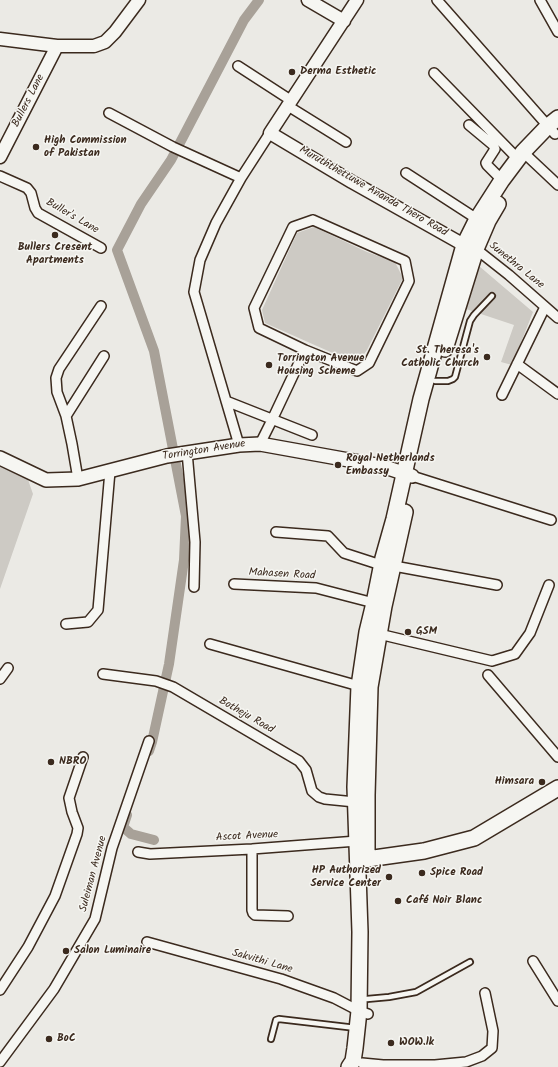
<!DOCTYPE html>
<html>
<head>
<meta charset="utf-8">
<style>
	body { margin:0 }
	canvas { display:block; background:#ebeae5 }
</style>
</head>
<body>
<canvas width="558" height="1067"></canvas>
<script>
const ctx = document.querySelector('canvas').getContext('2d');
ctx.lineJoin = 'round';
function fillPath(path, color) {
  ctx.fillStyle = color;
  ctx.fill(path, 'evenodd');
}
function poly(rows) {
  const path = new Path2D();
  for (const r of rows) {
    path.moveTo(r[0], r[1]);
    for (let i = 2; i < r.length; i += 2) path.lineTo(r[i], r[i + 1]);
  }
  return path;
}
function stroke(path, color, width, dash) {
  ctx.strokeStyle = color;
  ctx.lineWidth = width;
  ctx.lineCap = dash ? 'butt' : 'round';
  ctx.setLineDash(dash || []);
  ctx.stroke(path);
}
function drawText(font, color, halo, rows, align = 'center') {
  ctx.font = font + ' Kalam,sans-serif';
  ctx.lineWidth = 3;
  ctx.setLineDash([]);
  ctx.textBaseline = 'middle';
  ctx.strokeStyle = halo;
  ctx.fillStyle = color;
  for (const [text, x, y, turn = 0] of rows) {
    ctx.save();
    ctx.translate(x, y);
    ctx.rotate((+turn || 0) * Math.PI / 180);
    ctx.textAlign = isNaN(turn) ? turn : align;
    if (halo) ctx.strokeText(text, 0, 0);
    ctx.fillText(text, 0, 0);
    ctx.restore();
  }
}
fillPath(poly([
	[314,227,367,252,395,262,403,278,367,350,359,361,344,358,265,323,262,310,297,233],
	[479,266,533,312,512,365,501,362,514,325,466,309],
	[0,464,26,474,33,494,0,589]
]), '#cdcac4');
stroke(poly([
	[149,751,152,742,169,664,184,560,186,516,154,351,117,250,141,204,171,160,244,20,259,0],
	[127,815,123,827,131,834,154,840]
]), '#a8a198', 10);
const service = poly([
	[435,381,448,381,453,379,455,377,470,321,474,315,492,296],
	[367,999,389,997,416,992,470,962],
	[271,1039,276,1020,279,1019,356,1028]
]);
const minor = poly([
	[437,0,555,134],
	[540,0,558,32],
	[238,66,292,101],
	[434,73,518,159],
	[288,106,346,142],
	[109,113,173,147,241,178],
	[469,125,493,145,495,149,486,163,487,165,502,180],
	[523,152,558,185],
	[406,173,477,219],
	[0,176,27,188,31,193,35,208,38,213,101,248],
	[313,220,405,261,409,281,369,363,357,371,305,350,259,328,254,308,293,227,313,220],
	[476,249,509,275,558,318],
	[517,364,558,394],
	[502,395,545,307],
	[226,401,312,435],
	[66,416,104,356],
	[260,444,272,420,305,350],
	[239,445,194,292,200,260,216,223,241,178,270,133],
	[187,452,195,542,194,587],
	[412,476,551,520],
	[78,479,72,444,66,416,57,392,56,378,59,369,101,306],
	[276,532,328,536,344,553,381,565],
	[394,566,497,585],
	[234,584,316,588,374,603],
	[66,624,88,622,98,610,110,471],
	[379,634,492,661,515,654,530,633,549,585],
	[210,644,359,686],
	[103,674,156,681,173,687,299,761,306,770,312,791,319,797,325,799,355,802],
	[488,675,558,757],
	[0,679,8,668],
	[252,849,252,910,253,913,255,915,288,916],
	[138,852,150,854,252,849,357,841],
	[147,942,281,979,334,998,359,1011,368,1014],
	[533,961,558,1001],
	[0,990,28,947,55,896,77,834,78,828,72,812,69,798,83,757],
	[0,1062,54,989,95,919,112,848,149,741],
	[362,1063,383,1065,435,1065,466,1062,482,1056,492,1048,493,1031,485,993]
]);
const tertiary = poly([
	[308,0,344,21],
	[357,0,270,133,352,182,464,245,472,248],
	[0,39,57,46,94,46,105,42,115,32,139,0],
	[0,157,57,46]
]);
const secondary = poly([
	[0,458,46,480,78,479,167,456,239,445,260,444,382,466,412,476]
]);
const primary = poly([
	[445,349,476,249,488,221,498,204],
	[367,858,367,795,370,687,384,606,405,512],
	[358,859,367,859,424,851,474,838,558,788],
	[349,1067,353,1061,355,1048,359,1011,360,932,355,787,359,686,367,632,374,603,383,558,394,519,421,399,464,245,477,219,502,180,523,152,548,126,558,118]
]);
stroke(service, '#3b2a1e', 8);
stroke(minor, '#3b2a1e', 12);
stroke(tertiary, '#3b2a1e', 15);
stroke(secondary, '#3b2a1e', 16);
stroke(primary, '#3b2a1e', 18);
stroke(service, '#f6f6f2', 4.5);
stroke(minor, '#f6f6f2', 9);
stroke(tertiary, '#f6f6f2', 12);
stroke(secondary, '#f6f6f2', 13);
stroke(primary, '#f6f6f2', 15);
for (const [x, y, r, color] of [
	[292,72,4,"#3b2a1e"],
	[36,147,4,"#3b2a1e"],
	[55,235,4,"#3b2a1e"],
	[487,357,4,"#3b2a1e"],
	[269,365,4,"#3b2a1e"],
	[338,465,4,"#3b2a1e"],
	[408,632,4,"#3b2a1e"],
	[51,762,4,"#3b2a1e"],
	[542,782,4,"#3b2a1e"],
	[422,873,4,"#3b2a1e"],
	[389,877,4,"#3b2a1e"],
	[398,901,4,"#3b2a1e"],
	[66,951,4,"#3b2a1e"],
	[49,1039,4,"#3b2a1e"],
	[391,1043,4,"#3b2a1e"]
]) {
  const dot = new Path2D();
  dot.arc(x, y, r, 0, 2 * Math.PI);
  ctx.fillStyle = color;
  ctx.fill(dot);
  stroke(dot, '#f6f6f2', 1.5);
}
drawText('bold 11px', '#3b2a1e', '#f6f6f2', [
	["Derma Esthetic",300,72],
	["High Commission",44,141],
	["of Pakistan",44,154],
	["Bullers Cresent",55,248,"center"],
	["Apartments",55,261,"center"],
	["St. Theresa's",479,351,"right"],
	["Catholic Church",479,364,"right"],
	["Torrington Avenue",277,359],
	["Housing Scheme",277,372],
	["Royal Netherlands",346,459],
	["Embassy",346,472],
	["GSM",416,632],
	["NBRO",59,762],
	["Himsara",534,782,"right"],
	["HP Authorized",381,871,"right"],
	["Service Center",381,884,"right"],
	["Spice Road",430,873],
	["Café Noir Blanc",406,901],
	["Salon Luminaire",74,951],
	["BoC",57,1039],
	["WOW.lk",399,1043]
], 'left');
drawText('11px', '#3b2a1e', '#f6f6f2', [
	["Bullers Lane",29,101,-63],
	["Muruththettuwe Ananda Thero Road",373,192,30],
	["Buller's Lane",72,217,30],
	["Sunethra Lane",516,266,39],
	["Torrington Avenue",204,451,-9],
	["Mahasen Road",282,575,3],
	["Botheju Road",246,716,30],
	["Ascot Avenue",247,837,-3],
	["Suleiman Avenue",94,874,-75],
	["Sakvithi Lane",262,962,16]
]);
</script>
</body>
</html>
